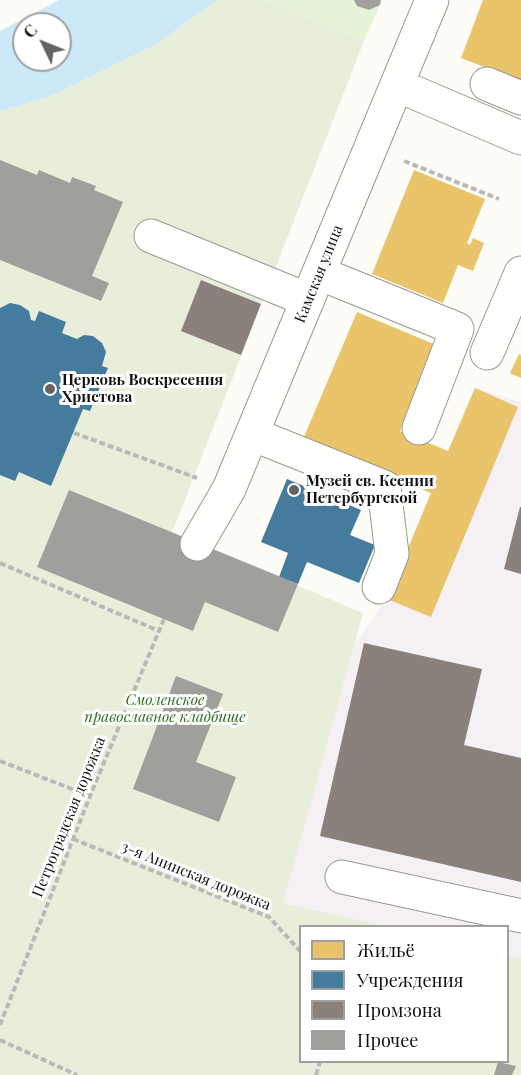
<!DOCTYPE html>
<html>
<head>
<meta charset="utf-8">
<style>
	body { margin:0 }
	#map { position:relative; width:521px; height:1075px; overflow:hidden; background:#fdfcf7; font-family:"Playfair Display",serif }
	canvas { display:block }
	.legend { position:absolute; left:299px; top:925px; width:210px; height:138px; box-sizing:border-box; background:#fff; border:2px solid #a0a0a0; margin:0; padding:8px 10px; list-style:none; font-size:18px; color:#111 }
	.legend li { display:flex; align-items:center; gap:12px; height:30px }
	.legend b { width:30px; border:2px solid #a0a0a0 }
	.north { position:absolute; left:12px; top:12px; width:60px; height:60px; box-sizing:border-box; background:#fff; border:2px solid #a0a0a0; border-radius:50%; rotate:313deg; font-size:16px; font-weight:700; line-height:24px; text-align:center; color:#111 }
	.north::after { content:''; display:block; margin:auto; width:21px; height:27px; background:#646362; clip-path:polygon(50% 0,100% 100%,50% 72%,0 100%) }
</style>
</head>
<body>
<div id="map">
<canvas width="521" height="1075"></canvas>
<ul class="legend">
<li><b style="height:16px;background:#e9c46a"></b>Жильё</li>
<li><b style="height:16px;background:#457b9d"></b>Учреждения</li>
<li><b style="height:16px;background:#8a817c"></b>Промзона</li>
<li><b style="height:16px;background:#a19f9c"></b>Прочее</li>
</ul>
<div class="north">С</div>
</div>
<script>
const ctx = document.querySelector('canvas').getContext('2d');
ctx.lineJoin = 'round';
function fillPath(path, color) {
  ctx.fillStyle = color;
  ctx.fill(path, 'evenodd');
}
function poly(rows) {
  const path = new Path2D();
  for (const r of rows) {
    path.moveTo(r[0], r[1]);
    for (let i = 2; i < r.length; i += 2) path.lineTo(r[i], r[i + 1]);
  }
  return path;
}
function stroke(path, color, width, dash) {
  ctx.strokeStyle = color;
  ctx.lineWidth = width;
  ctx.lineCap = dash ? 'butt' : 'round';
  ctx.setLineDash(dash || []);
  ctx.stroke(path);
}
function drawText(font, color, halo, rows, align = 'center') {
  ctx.font = font + ' "Playfair Display",serif';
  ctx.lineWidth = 6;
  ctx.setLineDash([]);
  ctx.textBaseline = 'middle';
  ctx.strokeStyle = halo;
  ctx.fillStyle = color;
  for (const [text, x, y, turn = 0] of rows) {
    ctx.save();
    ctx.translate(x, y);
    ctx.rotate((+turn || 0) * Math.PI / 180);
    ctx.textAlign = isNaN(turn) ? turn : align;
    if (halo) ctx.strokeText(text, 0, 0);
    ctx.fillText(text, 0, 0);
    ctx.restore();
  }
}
fillPath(poly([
	[475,388,521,402,521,958,508,955,508,926,385,926,283,903,343,660,387,598]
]), '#f5f0f3');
fillPath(poly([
	[261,0,354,0,357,6,369,10,380,5,364,41]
]), '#e7f3d7');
fillPath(poly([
	[217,0,261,0,364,41,172,533,363,613,283,903,385,926,300,926,300,1062,508,1062,508,955,521,958,521,1075,0,1075,0,111,49,97,155,45]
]), '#e9eedb');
fillPath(poly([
	[59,0,217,0,155,45,49,97,0,111,0,31],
	[24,24,60,24,60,60,24,60]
]), '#cde8f7');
fillPath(poly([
	[483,0,521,0,521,81,461,58],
	[414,170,485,199,467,243,470,245,473,238,484,243,473,271,458,265,443,303,372,274],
	[357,312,436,345,400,431,448,451,475,388,518,407,431,617,387,599,431,493,303,439],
	[519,354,521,355,521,378,510,373]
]), '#e9c46a');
fillPath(poly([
	[10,303,20,305,29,311,31,320,35,321,39,311,66,322,62,333,77,339,84,335,93,336,102,343,106,352,102,366,108,368,90,411,83,409,51,486,19,472,15,481,0,475,0,308],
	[287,479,361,510,350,535,375,545,359,583,307,562,298,584,279,577,288,553,261,542]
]), '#457b9d');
fillPath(poly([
	[201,280,261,304,241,355,181,331],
	[520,507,521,507,521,574,504,569],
	[364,643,482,669,464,745,521,758,521,882,320,836]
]), '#8a817c');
fillPath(poly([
	[354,0,381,0,380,5,369,10,357,6],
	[0,160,37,175,39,170,70,183,72,177,96,186,94,190,123,202,92,276,109,283,101,301,0,260],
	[69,490,298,584,278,632,205,602,193,631,37,567],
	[176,676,223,694,196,762,236,777,219,822,133,789],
	[498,1062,516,1066,512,1075,494,1075]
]), '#a19f9c');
const minor = poly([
	[487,84,521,98],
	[397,85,521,138],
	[151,236,308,300],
	[319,273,457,329,419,428],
	[487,353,521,273],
	[252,434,384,487,392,554,379,587],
	[197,544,229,489,432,0],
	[342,877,521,916]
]);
stroke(minor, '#979795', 35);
stroke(poly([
	[404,161,499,199],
	[74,433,197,478],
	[0,563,159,631],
	[0,761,90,796],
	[73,839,269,917,300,951],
	[0,1025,90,796,164,619],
	[0,1040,77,1075],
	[316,1075,320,1062]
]), '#b9b9b8', 4, [6, 3]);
stroke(minor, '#fffffe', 33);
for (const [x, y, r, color] of [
	[50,389,6,"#646362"],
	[294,490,6,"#646362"]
]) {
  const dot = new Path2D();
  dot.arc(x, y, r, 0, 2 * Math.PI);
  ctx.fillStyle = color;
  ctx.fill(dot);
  stroke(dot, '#fff', 2);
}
drawText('15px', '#111', '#fff', [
	["Камская улица",319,274,-68],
	["Петроградская дорожка",69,817,-68],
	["3-я Анинская дорожка",196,876,22]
]);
drawText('bold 15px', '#111', '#fff', [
	["Церковь Воскресения",62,380],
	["Христова",62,397],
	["Музей св. Ксении",306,481],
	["Петербургской",306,498]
], 'left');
drawText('italic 15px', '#2f6b1f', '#fff', [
	["Смоленское",165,700],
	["православное кладбище",165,717]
]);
</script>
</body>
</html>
